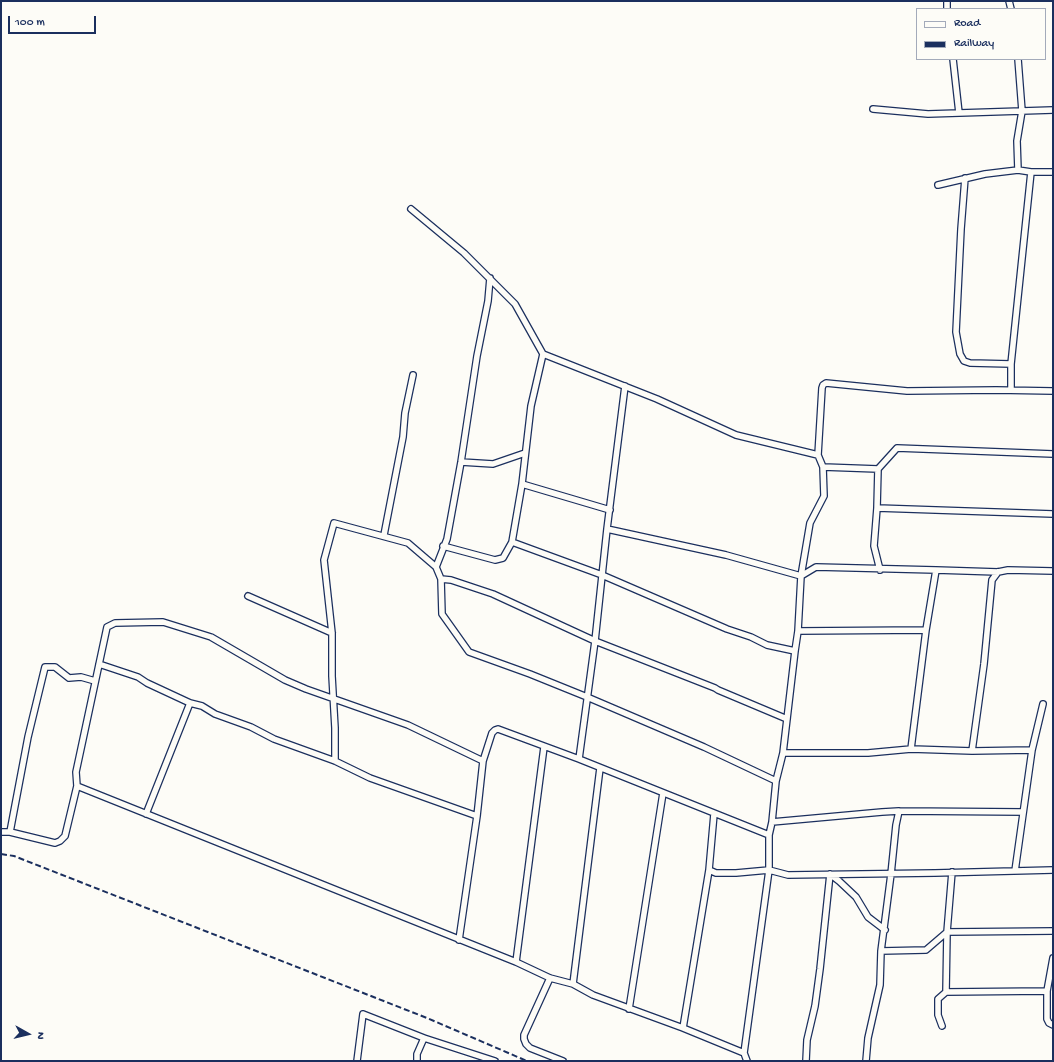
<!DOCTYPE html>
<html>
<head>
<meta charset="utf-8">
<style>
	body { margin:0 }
	#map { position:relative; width:1054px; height:1062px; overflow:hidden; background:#fdfcf7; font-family:"Gochi Hand",sans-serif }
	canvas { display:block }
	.frame { position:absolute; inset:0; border:2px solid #1b2f5e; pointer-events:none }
	.legend { position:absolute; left:916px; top:8px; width:130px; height:52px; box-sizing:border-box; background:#fdfcf7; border:1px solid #a3aaba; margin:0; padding:5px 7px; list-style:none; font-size:12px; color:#1b2f5e }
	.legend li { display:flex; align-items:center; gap:8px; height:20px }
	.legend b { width:20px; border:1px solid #a3aaba }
	.north { position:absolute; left:8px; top:1014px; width:40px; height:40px; -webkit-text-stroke:3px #fdfcf7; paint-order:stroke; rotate:98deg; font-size:11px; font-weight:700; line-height:16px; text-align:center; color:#1b2f5e }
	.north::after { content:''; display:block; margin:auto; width:14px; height:18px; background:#1b2f5e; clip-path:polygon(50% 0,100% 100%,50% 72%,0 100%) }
	.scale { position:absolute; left:8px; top:16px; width:88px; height:18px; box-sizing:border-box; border:2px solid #1b2f5e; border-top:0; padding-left:5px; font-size:12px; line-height:14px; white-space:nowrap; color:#1b2f5e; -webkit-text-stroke:3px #fdfcf7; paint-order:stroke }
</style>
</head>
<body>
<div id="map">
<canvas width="1054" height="1062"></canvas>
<div class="frame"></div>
<ul class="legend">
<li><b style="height:5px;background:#fdfcf7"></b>Road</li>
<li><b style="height:5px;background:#1b2f5e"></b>Railway</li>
</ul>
<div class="north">N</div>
<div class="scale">100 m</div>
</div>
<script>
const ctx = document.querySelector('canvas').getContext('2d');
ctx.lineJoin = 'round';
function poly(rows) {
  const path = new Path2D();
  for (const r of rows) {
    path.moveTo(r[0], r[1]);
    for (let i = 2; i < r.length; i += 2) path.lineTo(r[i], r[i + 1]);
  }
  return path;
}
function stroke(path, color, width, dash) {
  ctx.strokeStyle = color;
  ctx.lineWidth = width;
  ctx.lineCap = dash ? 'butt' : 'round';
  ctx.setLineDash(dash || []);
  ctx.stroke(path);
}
const minor = poly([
	[947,1,947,9],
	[1009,1,1011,9],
	[953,59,959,113],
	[1018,59,1022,111,1017,141,1018,170],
	[873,109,928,114,1053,110],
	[965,178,961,229,956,332,960,354,964,361,970,363,1011,364],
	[938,185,985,174,1018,170,1031,172,1053,172],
	[411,209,464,253,515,304,543,354,657,399,736,435,818,455],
	[1011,390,1011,364,1031,172],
	[1053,391,996,390,907,391,826,383,823,385,822,388,818,455,823,467,878,469,877,508,1053,514],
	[461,462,493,464,525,453],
	[878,469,897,448,1053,454],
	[522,484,610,510],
	[877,508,874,546,880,570],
	[607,529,726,555,801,576,816,567,936,570],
	[384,535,403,437,405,413,413,375],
	[512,542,602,575,727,629,751,637,767,645,795,651,798,631,926,630],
	[443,546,495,560,503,558,512,542,522,484,531,406,543,354],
	[436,567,447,539,461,462,477,356,488,301,490,278],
	[441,579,442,614,469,652,530,674,587,697,704,747,776,781],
	[248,596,332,633],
	[798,631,801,576,810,523,824,496,823,467],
	[99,664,138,677,147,683,190,703,202,706,215,714,251,727,274,739,335,761,370,778,477,816],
	[911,749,926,630,936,570,998,572,1008,570,1053,571],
	[972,751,984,664,992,580,998,572],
	[783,753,868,753,911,749,972,751,1032,750],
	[579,759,595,641,607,529,625,386],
	[335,761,335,728,332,676,332,633,324,560,334,523,408,543,436,567,441,579,451,580,493,594,595,641,715,688,718,690,787,719],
	[77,786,516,962,550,978,573,984,593,995,683,1028,744,1053],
	[146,814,190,703],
	[714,814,709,870,716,873,736,873,769,870,788,875,935,873,1053,870],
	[772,822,882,812,899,811],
	[1,832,10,832,55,843,60,841,65,836,77,786,76,772,107,627,115,623,163,622,211,637,285,680,306,689,408,725,483,761],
	[10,832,28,737,45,667,55,667,69,678,81,677,95,681],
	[769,835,772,822,776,781,783,753,795,651],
	[1015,871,1032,750,1043,704],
	[459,940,477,816,483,761,492,733,495,730,498,729,579,759,769,835,769,870,744,1053,747,1061],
	[881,951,926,950,947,932,1053,931],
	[1053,958,1047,991,1047,1019,1049,1023,1053,1025],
	[516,962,544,747],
	[550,978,524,1035,524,1039,526,1044,530,1048,563,1061],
	[573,984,600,768],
	[946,992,947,932,952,872],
	[629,1009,663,793],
	[942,1026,938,1015,938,999,946,992,1047,991],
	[683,1028,709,870],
	[357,1061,363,1014,424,1038,495,1061],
	[417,1061,417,1054,424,1038],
	[806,1061,807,1040,815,1006,820,969,830,874,839,881,856,897,868,917,885,930],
	[866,1061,868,1038,880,985,881,951,891,874,896,825,899,811,1023,812]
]);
stroke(minor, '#1b2f5e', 8);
stroke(minor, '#fdfcf7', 5.5);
stroke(poly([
	[1,854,14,856,427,1018,527,1061]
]), '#1b2f5e', 2, [6, 3]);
</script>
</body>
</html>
